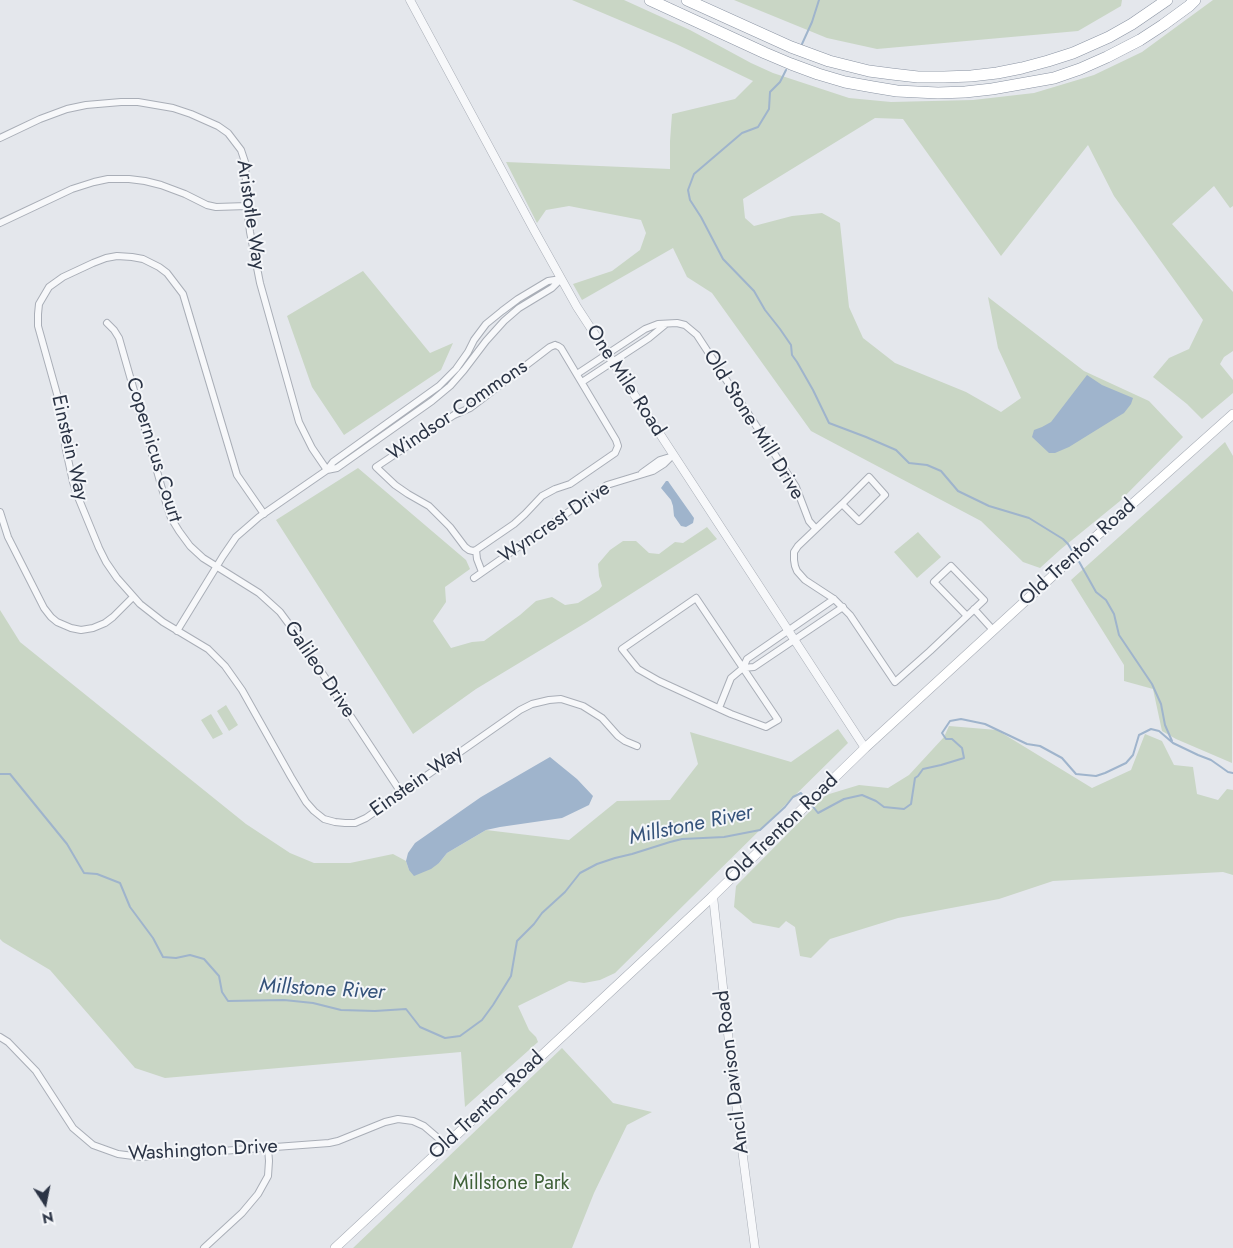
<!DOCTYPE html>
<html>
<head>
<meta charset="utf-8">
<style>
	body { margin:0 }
	#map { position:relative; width:1233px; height:1248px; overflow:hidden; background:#e4e7ec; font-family:Jost,sans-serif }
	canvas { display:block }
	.north { position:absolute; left:20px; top:1178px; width:50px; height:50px; -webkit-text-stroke:4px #f4f6f9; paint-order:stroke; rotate:169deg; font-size:14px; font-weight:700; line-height:20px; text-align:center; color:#2b3445 }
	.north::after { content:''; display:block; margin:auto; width:18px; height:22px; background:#2b3445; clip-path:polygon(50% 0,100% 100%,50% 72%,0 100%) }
</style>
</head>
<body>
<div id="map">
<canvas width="1233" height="1248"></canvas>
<div class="north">N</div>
</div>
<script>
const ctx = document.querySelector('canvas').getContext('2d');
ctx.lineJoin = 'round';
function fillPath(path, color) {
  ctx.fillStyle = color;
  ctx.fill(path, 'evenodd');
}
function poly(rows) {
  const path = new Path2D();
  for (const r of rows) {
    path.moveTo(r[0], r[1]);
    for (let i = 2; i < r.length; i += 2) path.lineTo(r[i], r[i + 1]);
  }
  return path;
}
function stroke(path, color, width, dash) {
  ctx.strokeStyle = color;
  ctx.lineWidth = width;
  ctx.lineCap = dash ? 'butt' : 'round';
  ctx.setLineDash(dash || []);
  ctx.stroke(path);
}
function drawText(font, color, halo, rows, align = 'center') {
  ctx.font = font + ' Jost,sans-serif';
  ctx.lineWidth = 4;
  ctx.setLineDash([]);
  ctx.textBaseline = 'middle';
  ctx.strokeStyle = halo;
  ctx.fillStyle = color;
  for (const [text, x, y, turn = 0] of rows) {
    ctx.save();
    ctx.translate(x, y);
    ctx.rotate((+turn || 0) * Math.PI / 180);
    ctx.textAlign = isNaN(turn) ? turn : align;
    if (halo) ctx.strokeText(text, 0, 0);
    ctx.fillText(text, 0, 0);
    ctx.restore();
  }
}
fillPath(poly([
	[572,0,624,0,690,30,751,63,773,73,849,98,891,102,973,100,1034,93,1094,75,1142,52,1213,0,1233,0,1233,206,1230,208,1214,186,1172,224,1233,292,1233,351,1224,357,1220,364,1233,380,1233,393,1202,419,1187,404,1153,377,1169,358,1189,349,1203,320,1114,196,1088,145,1001,256,903,119,875,118,743,199,745,218,754,226,792,216,822,213,840,223,849,307,863,338,895,363,966,392,1001,412,1021,398,998,348,988,297,1084,371,1149,401,1183,437,1120,501,1061,549,1040,568,1023,562,981,521,811,431,712,293,687,277,673,248,582,300,573,284,612,271,640,250,646,233,641,220,569,206,546,210,537,223,506,162,670,169,670,141,672,114,735,99,753,81,676,44],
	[734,0,1122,0,1121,6,1078,31,877,49,827,38],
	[363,271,430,353,453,343,441,370,344,435,312,387,287,316],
	[1225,442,1233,456,1232,763,1176,739,1162,731,1153,689,1124,681,1124,665,1071,580],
	[358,468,466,560,470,569,445,587,446,602,433,621,451,648,472,642,484,641,520,615,536,601,552,597,565,605,578,603,599,590,602,586,599,576,598,564,610,550,623,541,636,541,649,553,659,554,675,542,683,543,707,527,717,539,587,622,476,689,413,734,276,520],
	[918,532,941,557,917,578,894,552],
	[0,610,20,642,246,824,290,853,314,863,350,863,393,854,406,861,409,870,439,863,447,853,486,830,569,840,617,801,670,800,698,764,690,732,791,762,838,729,848,743,615,973,600,980,584,983,569,981,518,1006,529,1030,536,1037,538,1042,465,1107,461,1052,165,1078,135,1068,50,970,3,942,0,939],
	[226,705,238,725,229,731,217,711],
	[211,714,223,734,213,739,201,720],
	[949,726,997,730,1092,788,1131,770,1145,734,1162,741,1174,765,1193,767,1197,794,1218,800,1227,789,1233,790,1233,875,1223,872,1053,881,999,899,898,918,830,939,811,958,800,956,795,927,786,921,779,928,753,923,734,907,736,886,826,795,859,785,888,788,909,775,944,737],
	[562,1048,613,1103,652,1112,627,1125,594,1193,572,1248,353,1248]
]), '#c9d6c5');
fillPath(poly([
	[1087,375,1102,385,1133,398,1131,404,1124,413,1119,416,1069,447,1055,453,1049,453,1032,437,1034,430,1042,427,1051,422],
	[666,481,668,481,670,484,694,518,693,523,686,527,681,526,674,516,673,506,671,500,661,488],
	[550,757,577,779,593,796,589,805,562,818,500,827,486,830,447,853,439,863,431,869,414,876,409,870,406,861,408,853,415,843,481,797]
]), '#9fb4cc');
stroke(poly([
	[802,44,812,22,819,0],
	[786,70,780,82,770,92,769,109,758,127,742,133,694,174,688,190,690,200,701,217,723,259,754,291,765,310,780,329,791,345,792,355,797,362,813,390,829,423,866,437,896,450,909,463,927,465,941,471,958,491,989,506,1029,518,1063,539,1068,544,1073,552],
	[1077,558,1096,592,1106,600,1114,614,1119,635,1152,684,1161,704,1165,725,1172,741],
	[0,774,10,774,67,844,84,873,97,874,120,883,130,907,153,938,163,957,176,958,190,955,204,959,219,976,222,992,228,1001,284,1000,313,1003,341,1010,375,1011,406,1009,420,1027,445,1038,460,1036,482,1020,493,1005,511,976,517,941,534,924,542,913,565,892,580,873,597,864,615,858,632,854,670,842,682,839,724,837,760,830,785,807,793,797,801,793,807,801],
	[811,804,818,813,844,799,862,795,876,801,884,807,904,809,911,804,915,778,918,776,923,769,941,765,964,758,962,748,952,739,946,739,942,733,950,721,961,719,985,724,1027,744,1040,746,1062,758,1076,774,1096,776,1105,773,1126,763,1133,755,1139,735,1151,729,1159,731,1173,743,1198,755,1211,760,1221,767,1228,772,1233,773]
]), '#9fb4cc', 2);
const minor = poly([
	[0,138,40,119,67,109,86,105,121,102,138,102,173,108,191,114,218,126,228,133,241,150,245,162,247,206,250,232,260,283,299,422,312,448,327,470],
	[0,223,72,189,94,182,108,179,129,179,145,181,161,185,185,194,207,205,216,207,247,206],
	[107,323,114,330,119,338,167,506,171,518,179,531,190,546,203,558,259,593,280,612,297,635,402,794],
	[555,345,558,346,561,348,616,440,618,446,615,453,570,484,555,489,542,496,525,514,514,524,476,550,473,551,469,550,465,547,450,527,429,506,408,494,395,485,376,467,454,415,470,408,478,402,550,347,555,345],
	[577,374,645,329,658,324,677,323,685,325,697,335,796,487,809,521,816,529],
	[582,382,649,338,666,324],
	[327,470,337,468,432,401,450,386,464,370,486,341,504,321,519,308,552,288,561,279],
	[642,473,660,460,670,457],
	[842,504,869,477,885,495,859,521,842,504,798,546,794,552,794,560,795,566,797,571,805,580,834,599,850,615,895,682,930,651,984,600,951,566,934,582,967,616],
	[0,512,8,537,44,608,51,617,57,622,71,628,81,630,93,628,105,623,113,617,133,597],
	[264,514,237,475,183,294,167,273,159,267,143,259,132,257,117,256,106,258,93,263,63,277,49,287,39,304,38,314,38,326,57,394,60,409,66,450,73,482,78,497,99,548,106,562,117,578,140,604,163,622,208,649,225,666,242,690,291,777,306,802,314,811,324,819,335,822,345,823,355,823,366,818,520,710,532,704,549,700,561,699,583,706,602,718,618,736,625,741,637,746],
	[476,550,477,559,482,572],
	[474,578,607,485,653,471,664,464,673,455],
	[696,598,743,668,778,720,766,727,731,714,659,681,638,669,622,649,696,598],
	[974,609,993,630],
	[177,631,223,556,236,537,259,517,327,470,333,462,439,386,456,369,468,352,474,340,486,324,502,311,518,299,548,281,561,279],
	[743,668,754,667,843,607],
	[719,708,731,678,743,668,747,659,834,599],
	[0,1037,8,1042,36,1071,73,1128,93,1145,118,1154,141,1157,329,1143,338,1141,385,1122,398,1119,413,1121,424,1126,445,1144],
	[204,1248,242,1213,258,1194,268,1176,269,1161,268,1148]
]);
const tertiary = poly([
	[410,0,534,230,577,307,865,748],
	[713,896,734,1088,755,1248]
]);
const secondary = poly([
	[335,1248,713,896,865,748,1083,548,1233,414]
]);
const motorway = poly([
	[650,0,765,53,791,64,818,74,845,82,873,87,897,91,938,93,965,92,992,89,1054,78,1080,69,1107,57,1140,40,1163,25,1189,6,1195,0],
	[687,0,791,47,829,61,869,71,892,74,918,77,944,77,971,76,997,73,1022,68,1048,61,1073,53,1109,37,1132,24,1167,0]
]);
stroke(minor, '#a9aeb7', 8);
stroke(tertiary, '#a9aeb7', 9);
stroke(secondary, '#a9aeb7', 10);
stroke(motorway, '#8b94a3', 12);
stroke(minor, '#f7f8fa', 6);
stroke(tertiary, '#f7f8fa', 8);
stroke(secondary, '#fff', 9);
stroke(motorway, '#fff', 11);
drawText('20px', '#2b3445', '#f4f6f9', [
	["Aristotle Way",250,215,82],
	["One Mile Road",625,381,57],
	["Windsor Commons",458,411,-34],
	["Old Stone Mill Drive",753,425,58],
	["Einstein Way",69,448,77],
	["Copernicus Court",153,450,73],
	["Wyncrest Drive",555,523,-34],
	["Old Trenton Road",1078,553,-42],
	["Galileo Drive",319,670,56],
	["Einstein Way",417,782,-35],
	["Old Trenton Road",782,829,-44],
	["Ancil Davison Road",733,1072,-97],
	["Old Trenton Road",487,1106,-43],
	["Washington Drive",203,1151,-3]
]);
drawText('20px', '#3f6138', '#f4f6f9', [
	["Millstone Park",511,1184]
]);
drawText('italic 21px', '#34527a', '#f4f6f9', [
	["Millstone River",691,826,-12],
	["Millstone River",322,990,3]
]);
</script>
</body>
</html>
